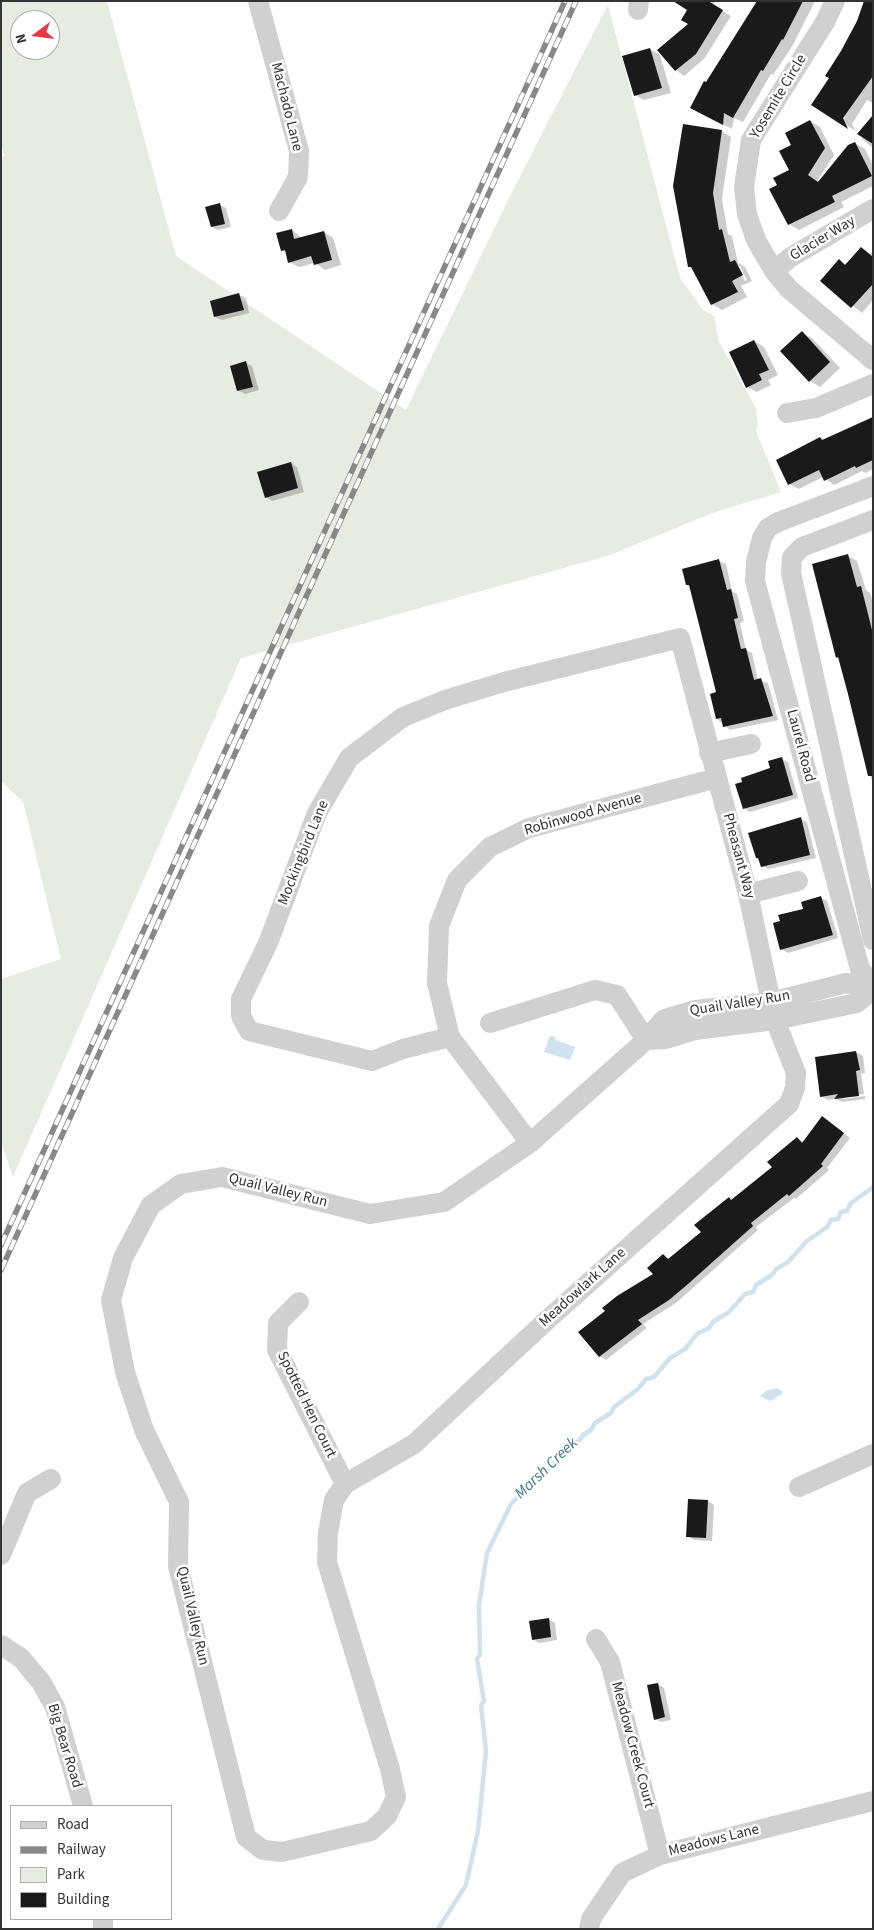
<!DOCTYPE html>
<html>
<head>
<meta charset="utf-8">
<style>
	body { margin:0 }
	#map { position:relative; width:874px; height:1930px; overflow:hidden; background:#fff; font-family:"Source Sans 3",sans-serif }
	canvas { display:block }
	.frame { position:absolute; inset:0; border:2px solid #333; pointer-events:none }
	.legend { position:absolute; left:10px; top:1805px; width:162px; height:115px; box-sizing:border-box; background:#fff; border:1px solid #adadad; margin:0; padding:6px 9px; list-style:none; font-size:15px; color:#333 }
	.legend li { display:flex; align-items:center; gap:10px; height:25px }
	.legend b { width:25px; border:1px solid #adadad }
	.north { position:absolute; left:10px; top:10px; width:50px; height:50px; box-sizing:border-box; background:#fff; border:1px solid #adadad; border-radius:50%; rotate:255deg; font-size:14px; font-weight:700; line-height:20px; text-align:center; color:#333 }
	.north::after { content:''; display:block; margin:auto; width:18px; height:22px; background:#e63946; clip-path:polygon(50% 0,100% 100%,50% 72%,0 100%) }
</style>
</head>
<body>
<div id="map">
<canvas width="874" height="1930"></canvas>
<div class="frame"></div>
<ul class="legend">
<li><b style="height:6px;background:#d0d0d0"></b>Road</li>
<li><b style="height:6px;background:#888"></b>Railway</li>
<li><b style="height:14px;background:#e6ecdf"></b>Park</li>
<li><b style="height:14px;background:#1a1a1a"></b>Building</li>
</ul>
<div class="north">N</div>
</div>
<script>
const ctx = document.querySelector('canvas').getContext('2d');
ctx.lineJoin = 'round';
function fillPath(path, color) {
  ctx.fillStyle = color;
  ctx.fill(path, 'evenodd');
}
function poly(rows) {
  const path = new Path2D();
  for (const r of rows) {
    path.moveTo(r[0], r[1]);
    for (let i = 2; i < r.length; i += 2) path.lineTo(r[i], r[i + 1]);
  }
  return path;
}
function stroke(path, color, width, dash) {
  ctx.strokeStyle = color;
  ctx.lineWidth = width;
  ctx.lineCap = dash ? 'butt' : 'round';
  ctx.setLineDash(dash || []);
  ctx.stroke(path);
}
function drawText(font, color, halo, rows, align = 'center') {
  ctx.font = font + ' "Source Sans 3",sans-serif';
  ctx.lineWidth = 5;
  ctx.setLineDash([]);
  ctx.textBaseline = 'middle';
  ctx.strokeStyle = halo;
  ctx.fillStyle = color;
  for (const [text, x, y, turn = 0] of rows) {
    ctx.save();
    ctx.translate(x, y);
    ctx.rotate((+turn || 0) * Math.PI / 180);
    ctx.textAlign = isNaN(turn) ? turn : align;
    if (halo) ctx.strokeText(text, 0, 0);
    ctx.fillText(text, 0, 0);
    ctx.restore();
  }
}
fillPath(poly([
	[1,1,107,1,176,256,406,410,510,196,608,5,680,278,703,310,714,316,719,342,756,408,758,425,756,431,781,492,715,512,610,555,241,658,13,1177,1,1142,1,979,61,959,23,802,1,781,1,157,4,156,1,143],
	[20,20,50,20,50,50,20,50]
]), '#e6ecdf');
fillPath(poly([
	[550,1036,555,1037,555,1040,575,1047,570,1060,544,1052],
	[776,1388,782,1391,782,1394,770,1401,760,1396,766,1391]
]), '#cfe2ee');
fillPath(poly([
	[681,1,715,1,713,5,731,16,704,59,684,76,676,70,659,50,690,24,689,10],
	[760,1,815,1,793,45,773,75,771,74,743,122,734,118,732,129,701,113,706,84],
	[873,6,873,103,867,100,852,124,856,131,813,105],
	[650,49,660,55,671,93,644,100,635,95],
	[810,121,820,127,834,155,816,183,855,143,865,149,873,165,873,186,841,202,844,207,799,230,789,224,778,185,791,170,793,146],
	[873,122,873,148,862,139],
	[722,131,731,137,722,199,728,234,732,236,738,263,745,267,752,281,741,286,747,297,722,310,712,304,693,268,690,266],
	[737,266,740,266,747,280,745,281],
	[220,205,226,208,231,227,218,230,212,227],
	[292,230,302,238,324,232,333,238,341,265,325,270,315,263,299,267,289,262,287,253,282,250],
	[861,249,870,254,873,251,873,300,862,313,822,281,839,261,847,265],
	[239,295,246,298,249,313,222,320,215,317],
	[802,333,812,338,840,368,820,387,810,381,782,351],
	[754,341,764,347,778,375,768,380,771,385,757,392,747,387],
	[246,363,252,366,259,390,245,394,238,390],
	[873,417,873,469,866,473,862,471,834,485,823,477,799,489,789,484,820,438,824,440],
	[291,463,297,467,304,492,272,501,266,497],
	[848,556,857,561,866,590,870,593,873,602,873,785,814,565],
	[719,561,726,564,732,591,737,594,744,621,740,623,746,650,752,653,758,680,768,683,778,720,730,730,717,719,718,693,691,587,687,585],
	[781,759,788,762,798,798,750,812,744,808],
	[800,819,807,822,816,858,769,869,762,866,760,860,757,858],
	[821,898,827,901,838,938,788,953,781,949,804,910],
	[856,1052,863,1056,865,1073,861,1074,864,1094,842,1097,844,1099,865,1096,865,1099,842,1102,836,1099,828,1100,821,1096],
	[828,1121,850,1138,827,1168,829,1170,796,1199,794,1198,756,1227,758,1230,676,1303,643,1324,647,1328,606,1360,599,1356,655,1274,664,1256,670,1259,702,1233,729,1199,732,1200,773,1168,797,1138,804,1142],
	[708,1501,714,1505,712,1541,694,1540,688,1536],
	[548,1619,555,1623,557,1640,539,1643,533,1639],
	[658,1684,664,1688,671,1720,661,1722,655,1719]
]), '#0003');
stroke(poly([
	[438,1929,466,1885,478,1831,486,1751,481,1705,484,1701,477,1659,480,1655,479,1605,487,1553,511,1504,536,1478,541,1477,564,1451,569,1450,573,1443,579,1441,583,1435,591,1430,595,1423,611,1413,614,1407,638,1389,646,1379,654,1377,670,1358,685,1349,697,1334,709,1328,713,1322,729,1312,745,1294,753,1292,756,1285,772,1275,776,1269,788,1262,807,1241,827,1227,831,1220,838,1219,841,1212,847,1211,850,1204,873,1187]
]), '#cfe2ee', 4.5);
fillPath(poly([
	[673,1,708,1,723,10,696,54,675,71,657,50,688,24,681,20,687,10],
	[757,1,803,1,783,40,782,39,763,71,761,70,733,118,724,113,723,125,690,108,704,81,706,82],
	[864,1,873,1,873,76,843,118,848,129,811,105,829,78,825,76,841,51,857,21],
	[650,48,662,88,634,96,622,56],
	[873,115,873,144,857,134],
	[810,120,825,148,808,175,818,182,848,145,855,142,872,176,832,196,835,202,788,225,769,189,777,185,773,178,789,170,779,151,791,145,785,133],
	[683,124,722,130,713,193,719,230,722,229,730,262,735,260,743,275,732,281,738,292,711,305,691,267,688,267,673,186],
	[220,203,225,224,211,227,205,207],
	[292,229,294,239,324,231,332,260,314,265,311,256,288,263,285,250,281,251,276,233],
	[861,247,873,257,873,284,851,308,820,281,839,259,845,265],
	[239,293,244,310,214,317,210,301],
	[802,331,830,362,809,382,780,351],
	[754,340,769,370,759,374,762,380,746,388,729,352],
	[246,361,253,387,237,391,230,366],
	[873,417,873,460,856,468,855,466,824,481,819,470,788,485,776,460,820,437,822,440],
	[291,462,298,488,265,498,257,472],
	[848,554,857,587,861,586,873,634,873,776,868,776,848,694,838,657,836,658,812,564],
	[719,559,727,590,731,589,738,618,734,619,741,649,746,648,754,680,761,678,773,716,723,727,721,718,716,719,710,694,716,692,689,585,686,585,682,569],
	[782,757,793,795,743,809,735,784,742,782,741,778,770,768,768,761],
	[801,817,810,855,761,867,758,858,756,858,748,833],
	[821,896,833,935,780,950,773,923,780,921,778,915,803,909,801,902],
	[856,1051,860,1070,856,1071,859,1096,834,1099,838,1094,820,1097,815,1057],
	[822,1116,844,1133,821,1164,823,1166,789,1196,787,1194,751,1223,753,1226,688,1284,669,1300,638,1320,642,1324,599,1357,578,1332,605,1311,602,1308,617,1296,653,1274,647,1268,663,1254,668,1259,701,1232,694,1225,729,1197,731,1200,772,1167,767,1162,797,1137,802,1143],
	[688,1499,708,1500,706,1538,686,1537],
	[549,1618,551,1637,532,1640,529,1621],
	[658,1683,665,1717,654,1720,647,1685]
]), '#1a1a1a');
stroke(poly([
	[258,1,299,151,298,177,279,211],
	[835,1,825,22,751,140,744,187,747,214,756,240,774,271,789,289,873,360],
	[638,10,639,1],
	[774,271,791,257,873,209],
	[787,413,816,408,873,384],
	[873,486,778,522,768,528,762,538,756,562,755,581,860,969,873,986],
	[873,520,802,547,792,557,791,573,873,940],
	[709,753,751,744],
	[748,894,798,881],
	[490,1023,595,990,617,995,646,1040],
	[450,1037,403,1049,372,1061,249,1031,241,1016,241,999,268,943,317,813,349,758,403,717,445,700,504,682,680,638,748,894,771,1002,775,1020,796,1073,795,1088,789,1104,546,1321,414,1444,345,1484,334,1500,328,1533,327,1562,390,1769,396,1797,387,1816,371,1831,282,1852,263,1850,246,1837,178,1566,179,1502,144,1430,125,1372,111,1300,123,1258,151,1205,181,1184,222,1177,370,1214,444,1202,530,1143,646,1040,664,1019,695,1010,771,1002,846,983,873,987],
	[646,1040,666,1039,695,1030,775,1020,857,1003,873,989],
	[530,1143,450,1037,437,983,439,926,457,880,490,847,529,828,717,778],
	[299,1302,278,1323,277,1350,345,1484],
	[799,1487,873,1454],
	[1,1555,27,1493,51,1479],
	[596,1639,610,1662,660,1855],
	[1,1645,21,1658,41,1682,55,1707,83,1806],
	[103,1919,103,1929],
	[589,1929,591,1919,622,1873,660,1855,873,1801]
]), '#d0d0d0', 20);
const rail = poly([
	[1,1245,565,1],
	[1,1270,576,1]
]);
stroke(rail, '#888', 5.5);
stroke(rail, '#fff', 4, [11]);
drawText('15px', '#333', '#fff', [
	["Yosemite Circle",779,97,-59],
	["Machado Lane",286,107,76],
	["Glacier Way",823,239,-31],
	["Laurel Road",800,746,75],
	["Robinwood Avenue",583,815,-16],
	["Mockingbird Lane",304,853,-68],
	["Pheasant Way",738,856,75],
	["Quail Valley Run",740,1004,-9],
	["Quail Valley Run",278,1191,14],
	["Meadowlark Lane",583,1288,-42],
	["Spotted Hen Court",306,1405,64],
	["Quail Valley Run",192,1616,77],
	["Meadow Creek Court",632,1745,75],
	["Big Bear Road",64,1746,73],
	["Meadows Lane",714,1841,-14]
]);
drawText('italic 16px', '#3f7597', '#fff', [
	["Marsh Creek",547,1469,-44]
]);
</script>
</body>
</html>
